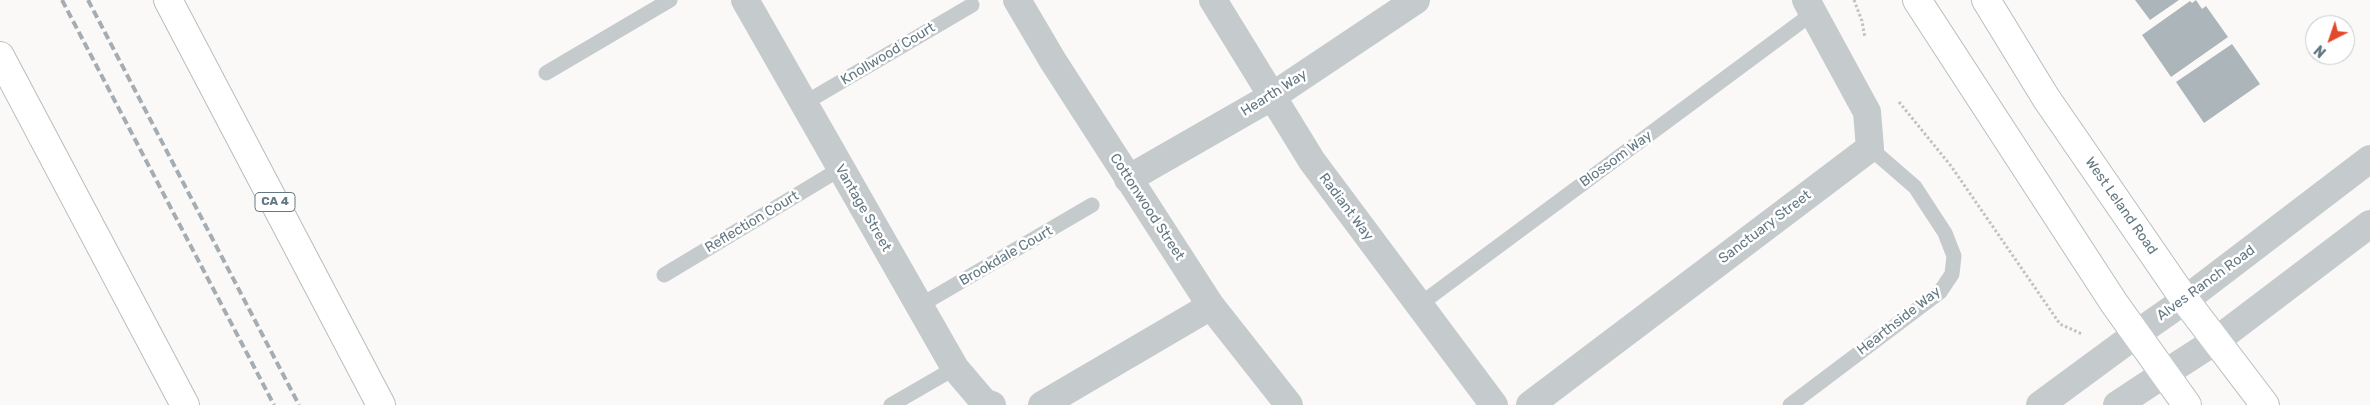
<!DOCTYPE html>
<html>
<head>
<meta charset="utf-8">
<style>
	body { margin:0 }
	#map { position:relative; width:2370px; height:405px; overflow:hidden; background:#faf9f7; font-family:Rubik,sans-serif }
	canvas { display:block }
	.north { position:absolute; left:2305px; top:15px; width:50px; height:50px; box-sizing:border-box; background:#fff; border:1px solid #c1c9cd; border-radius:50%; rotate:221deg; font-size:14px; font-weight:700; line-height:20px; text-align:center; color:#647883 }
	.north::after { content:''; display:block; margin:auto; width:18px; height:22px; background:#e4482c; clip-path:polygon(50% 0,100% 100%,50% 72%,0 100%) }
</style>
</head>
<body>
<div id="map">
<canvas width="2370" height="405"></canvas>
<div class="north">N</div>
</div>
<script>
const ctx = document.querySelector('canvas').getContext('2d');
ctx.lineJoin = 'round';
function fillPath(path, color) {
  ctx.fillStyle = color;
  ctx.fill(path, 'evenodd');
}
function poly(rows) {
  const path = new Path2D();
  for (const r of rows) {
    path.moveTo(r[0], r[1]);
    for (let i = 2; i < r.length; i += 2) path.lineTo(r[i], r[i + 1]);
  }
  return path;
}
function stroke(path, color, width, dash) {
  ctx.strokeStyle = color;
  ctx.lineWidth = width;
  ctx.lineCap = dash ? 'butt' : 'round';
  ctx.setLineDash(dash || []);
  ctx.stroke(path);
}
function drawText(font, color, halo, rows, align = 'center') {
  ctx.font = font + ' Rubik,sans-serif';
  ctx.lineWidth = 5;
  ctx.setLineDash([]);
  ctx.textBaseline = 'middle';
  ctx.strokeStyle = halo;
  ctx.fillStyle = color;
  for (const [text, x, y, turn = 0] of rows) {
    ctx.save();
    ctx.translate(x, y);
    ctx.rotate((+turn || 0) * Math.PI / 180);
    ctx.textAlign = isNaN(turn) ? turn : align;
    if (halo) ctx.strokeText(text, 0, 0);
    ctx.fillText(text, 0, 0);
    ctx.restore();
  }
}
fillPath(poly([
	[2135,0,2179,0,2150,20],
	[2196,0,2202,9,2206,6,2228,37,2171,77,2142,35,2190,1,2192,3],
	[2232,44,2260,84,2204,123,2176,82]
]), '#acb6ba');
const secondary = poly([
	[1917,0,2114,303,2187,405],
	[1986,0,2046,98,2185,300,2265,405]
]);
const motorway = poly([
	[168,0,381,405],
	[0,56,185,405]
]);
stroke(secondary, '#b7bec1', 30);
stroke(motorway, '#b8bcbf', 30);
stroke(poly([
	[1854,0,1862,21,1865,38],
	[1899,102,1951,166,2060,324,2082,334]
]), '#bfc2c4', 3, [2.5, 2.5]);
stroke(poly([
	[546,73,670,0],
	[803,104,972,5],
	[664,275,840,169],
	[1419,305,1813,13],
	[919,306,1092,205],
	[891,405,955,368],
	[1790,405,1940,292,1952,274,1954,256,1945,233,1915,187,1870,148]
]), '#c5cacd', 15);
stroke(poly([
	[745,0,955,368,984,402,992,405],
	[1017,0,1053,61,1211,306,1289,405],
	[1213,0,1312,161,1494,405],
	[1128,179,1271,97,1416,0],
	[1042,405,1211,306],
	[1530,405,1870,148,1867,112,1806,0],
	[2040,405,2135,335],
	[2117,405,2164,374]
]), '#c5cacd', 28);
stroke(poly([
	[2135,335,2185,300,2370,159],
	[2164,374,2217,340,2370,224]
]), '#c5cacd', 28);
stroke(secondary, '#fff', 28);
stroke(motorway, '#fff', 28);
stroke(poly([
	[62,0,274,405],
	[88,0,299,405]
]), '#a5adb2', 4, [8, 4]);
for (const [x, y, w] of [
	[275,202,40]
]) {
  const box = new Path2D();
  box.roundRect(x - w / 2, y - 9.5, w, 19, 4);
  ctx.fillStyle = '#fff';
  ctx.fill(box);
  stroke(box, '#647883', 1);
}
drawText('bold 12px', '#647883', null, [
	["CA 4",275,202]
]);
drawText('14px', '#647883', '#fff', [
	["Knollwood Court",888,54,-31],
	["Hearth Way",1274,93,-32],
	["Blossom Way",1616,159,-36],
	["West Leland Road",2121,206,55],
	["Cottonwood Street",1147,207,57],
	["Radiant Way",1346,207,53],
	["Vantage Street",863,208,60],
	["Reflection Court",752,222,-31],
	["Sanctuary Street",1765,227,-37],
	["Brookdale Court",1006,256,-30],
	["Alves Ranch Road",2206,283,-36],
	["Hearthside Way",1899,321,-38]
]);
</script>
</body>
</html>
